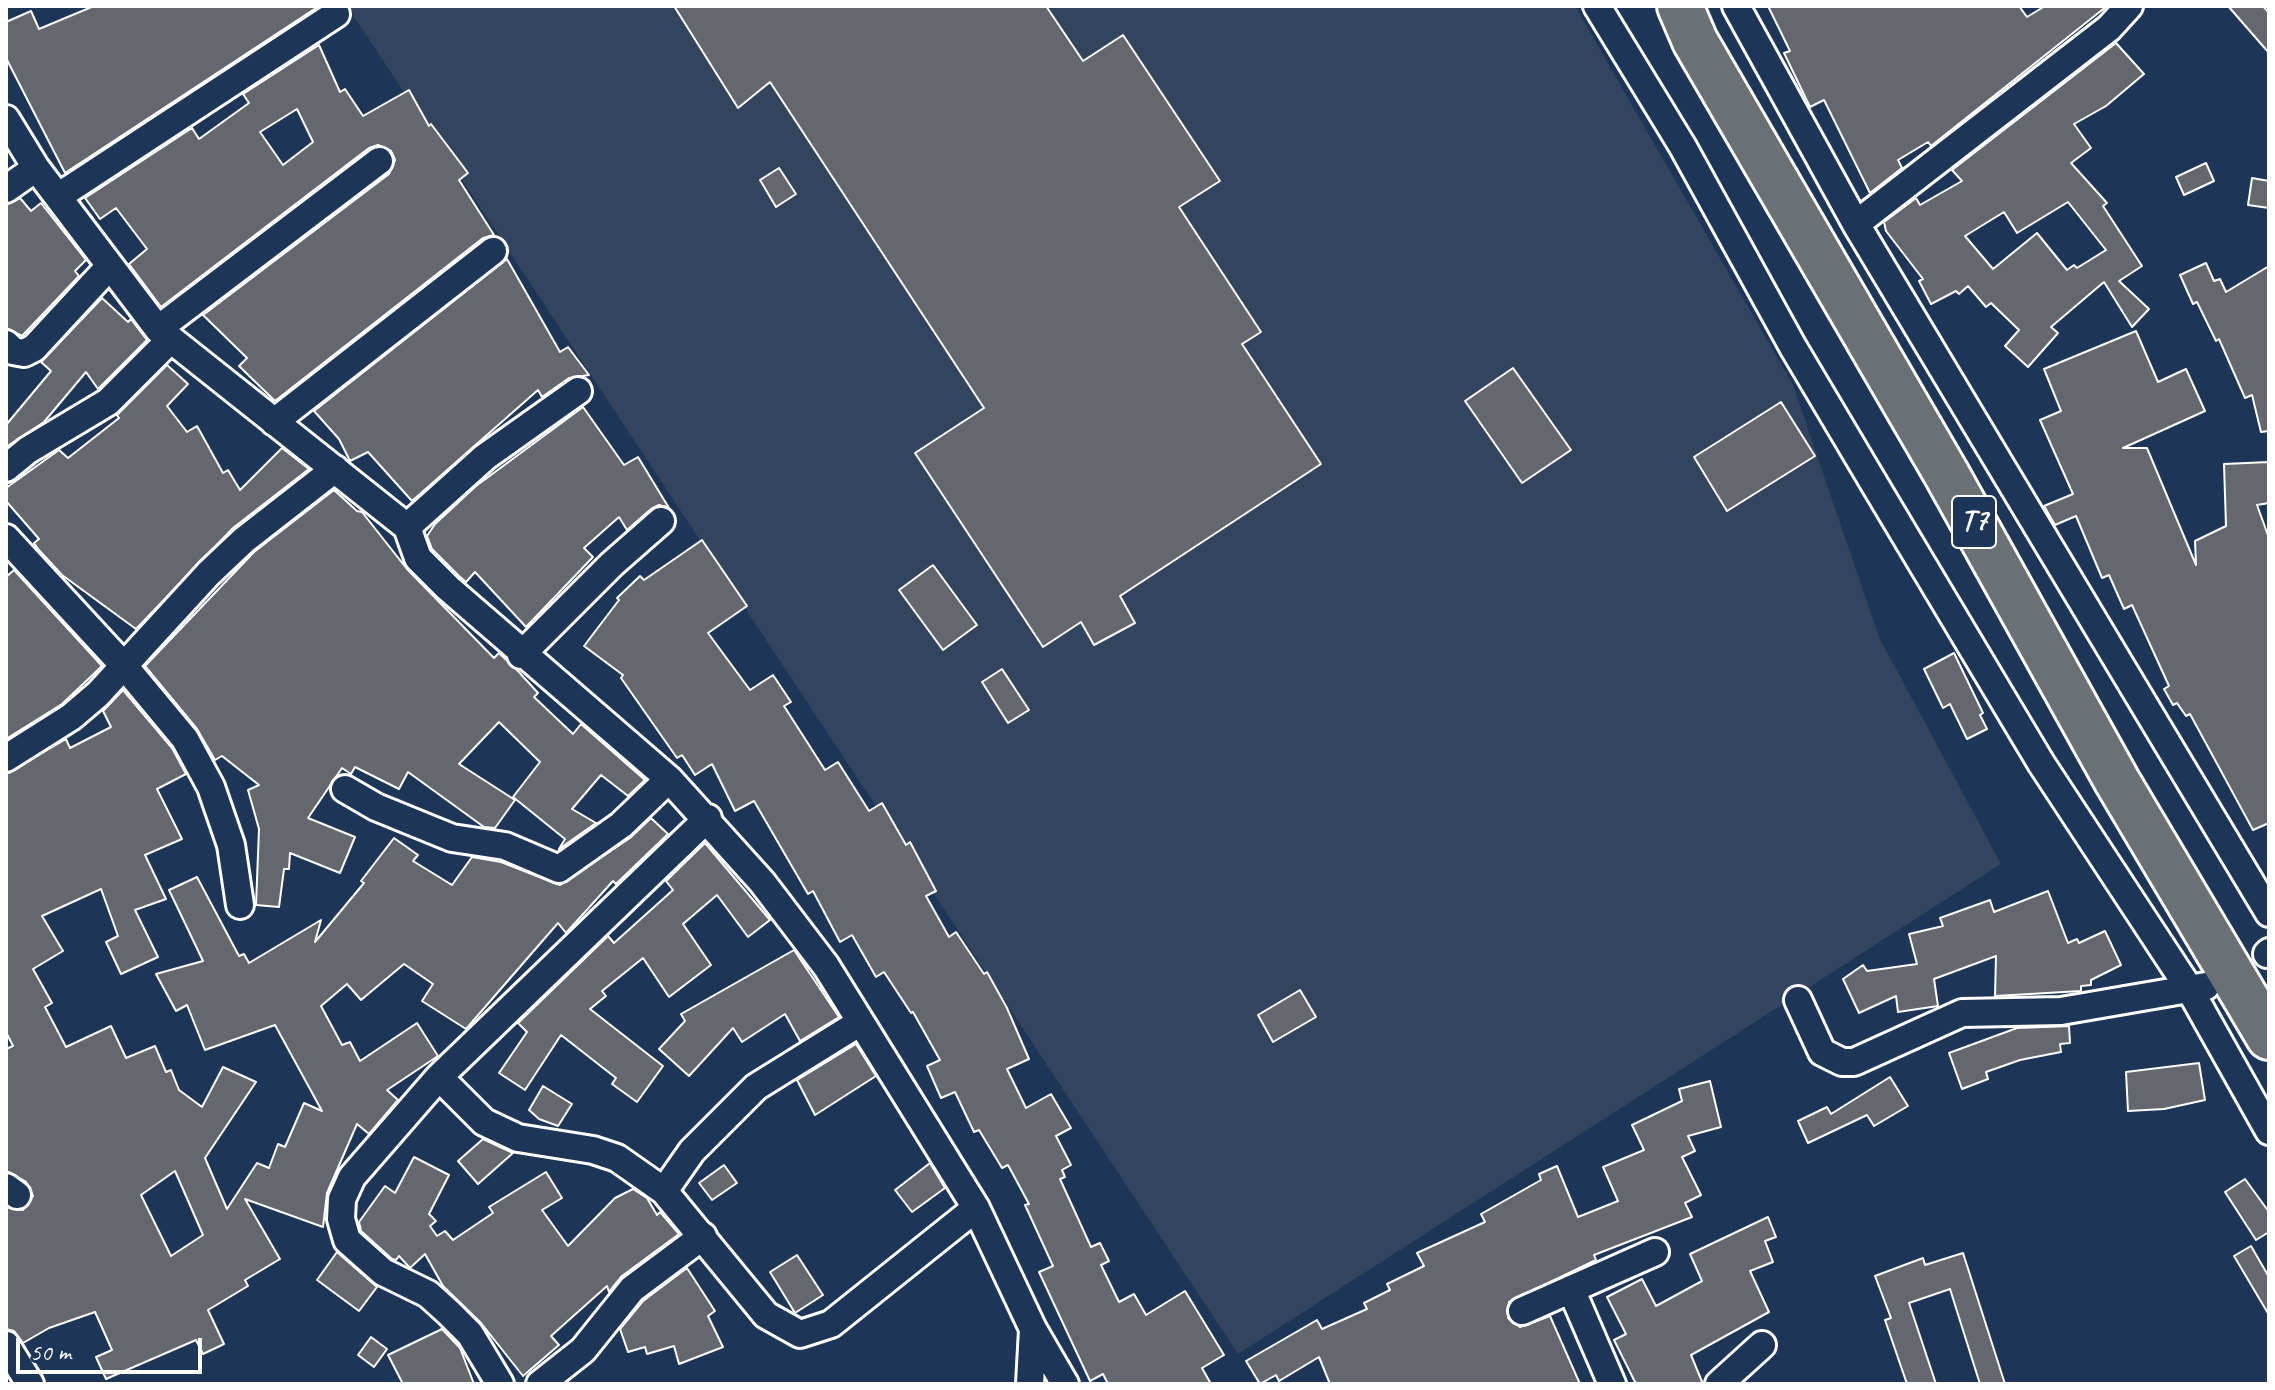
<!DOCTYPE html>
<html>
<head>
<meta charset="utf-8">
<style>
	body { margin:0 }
	#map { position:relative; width:2275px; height:1390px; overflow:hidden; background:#1d3557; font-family:Caveat,sans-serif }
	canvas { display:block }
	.frame { position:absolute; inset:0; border:8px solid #fff; pointer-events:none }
	.scale { position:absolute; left:16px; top:1338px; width:186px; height:36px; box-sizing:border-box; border:4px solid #fff; border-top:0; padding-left:10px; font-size:24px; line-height:28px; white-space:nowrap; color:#fff; -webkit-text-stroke:6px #1d3557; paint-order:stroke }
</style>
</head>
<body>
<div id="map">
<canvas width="2275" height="1390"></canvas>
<div class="frame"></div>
<div class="scale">50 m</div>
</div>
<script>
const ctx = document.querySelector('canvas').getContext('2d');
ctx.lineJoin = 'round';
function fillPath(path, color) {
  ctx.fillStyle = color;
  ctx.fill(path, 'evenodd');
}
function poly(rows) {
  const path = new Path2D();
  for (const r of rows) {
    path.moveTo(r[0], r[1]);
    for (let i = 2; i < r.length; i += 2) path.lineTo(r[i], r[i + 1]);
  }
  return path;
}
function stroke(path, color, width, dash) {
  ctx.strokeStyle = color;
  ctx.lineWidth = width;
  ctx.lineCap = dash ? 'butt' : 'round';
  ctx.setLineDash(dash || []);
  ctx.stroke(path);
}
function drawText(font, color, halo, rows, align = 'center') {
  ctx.font = font + ' Caveat,sans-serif';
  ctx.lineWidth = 8;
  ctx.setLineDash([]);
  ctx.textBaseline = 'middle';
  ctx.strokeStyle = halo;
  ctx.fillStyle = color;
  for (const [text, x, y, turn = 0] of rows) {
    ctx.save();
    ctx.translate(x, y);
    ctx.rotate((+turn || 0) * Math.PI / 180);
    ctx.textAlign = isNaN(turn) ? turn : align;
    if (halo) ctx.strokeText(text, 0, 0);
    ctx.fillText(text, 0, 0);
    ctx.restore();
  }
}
fillPath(poly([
	[347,6,1575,6,1793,385,1879,637,2001,864,1238,1354]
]), '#32445e');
const building = poly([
	[94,6,319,6,65,173,6,58,6,22,31,11,39,29,94,6],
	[674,6,1046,6,1083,61,1123,35,1220,181,1179,207,1261,332,1242,344,1321,464,1120,596,1135,623,1094,645,1081,622,1043,647,915,453,984,408,770,82,738,108,674,6],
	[1768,6,2019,6,2027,17,2045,6,2107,6,1931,146,1928,142,1898,160,1902,168,1870,193,1824,100,1810,107,1784,53,1790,51,1768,6],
	[2228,6,2263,6,2269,13,2269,53,2228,6],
	[2116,43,2144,74,2106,106,2074,124,2091,148,2071,163,2107,203,2103,206,2142,266,2119,281,2149,309,2132,327,2104,282,2051,327,2058,333,2028,367,2005,346,2019,330,1991,303,1986,307,1968,286,1959,294,1956,291,1931,304,1919,281,1923,279,1886,231,1884,222,1916,198,1920,205,1962,181,1952,170,2116,43],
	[2068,202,2106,250,2077,268,2074,265,2067,270,2037,233,1993,269,1965,236,2004,212,2017,233,2068,202],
	[319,45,340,92,345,89,363,116,409,90,429,126,431,124,468,173,459,180,494,235,483,238,275,401,239,366,247,358,203,315,389,174,395,160,391,151,378,145,369,148,161,307,129,264,147,249,116,208,100,219,85,198,192,128,199,139,249,103,243,94,319,45],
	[297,109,313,142,283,165,260,132,297,109],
	[2206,163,2214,181,2184,195,2176,177,2206,163],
	[779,168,796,194,776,207,760,180,779,168],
	[2252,178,2269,181,2269,208,2248,205,2252,178],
	[20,198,31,211,41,203,86,260,75,271,79,276,22,336,6,328,6,205,20,198],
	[507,259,560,352,568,347,589,375,569,378,542,397,538,390,412,501,368,452,350,461,339,439,314,411,507,259],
	[2206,263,2214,281,2220,279,2226,292,2269,266,2269,431,2261,432,2252,395,2245,398,2219,339,2216,341,2197,302,2193,304,2180,275,2206,263],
	[102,298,128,322,131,319,147,340,98,389,86,372,44,422,6,447,6,425,51,371,41,362,102,298],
	[2136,331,2158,382,2186,369,2205,411,2123,448,2147,448,2196,565,2195,541,2226,526,2224,464,2269,462,2269,503,2257,505,2269,538,2269,823,2253,830,2190,714,2186,716,2177,703,2173,705,2164,689,2169,686,2132,605,2124,609,2109,575,2102,578,2076,516,2055,525,2044,506,2073,494,2040,420,2061,411,2044,369,2136,331],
	[167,365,188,384,167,406,187,432,197,426,223,473,228,470,240,490,282,448,309,469,233,528,136,629,62,575,38,549,34,543,39,539,6,501,6,488,59,450,68,458,119,418,117,415,167,365],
	[1513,368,1571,450,1522,483,1465,401,1513,368],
	[1781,402,1815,456,1727,511,1694,457,1781,402],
	[583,407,624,465,638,457,669,508,659,505,651,509,627,530,619,517,584,548,593,557,526,627,475,572,466,582,459,576,432,549,427,536,435,524,476,486,583,407],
	[334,490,357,511,362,512,407,569,494,658,499,653,518,671,538,693,534,697,573,734,581,724,645,780,628,796,601,775,572,809,596,823,559,849,565,839,513,797,540,762,499,722,459,764,515,800,495,828,484,827,408,772,399,789,355,767,351,774,342,768,308,818,355,837,340,873,290,853,289,869,284,869,279,907,256,905,259,829,248,790,259,785,222,756,215,760,197,729,145,666,254,552,334,490],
	[702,540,747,606,708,633,750,690,773,675,791,702,784,706,825,770,838,762,869,811,882,803,906,845,910,842,936,891,926,896,949,937,956,932,984,974,987,972,1007,1008,1029,1059,1007,1069,1026,1108,1051,1094,1071,1128,1056,1136,1071,1165,1062,1170,1065,1177,1060,1179,1091,1247,1100,1243,1109,1261,1101,1265,1119,1302,1134,1294,1146,1315,1185,1291,1224,1355,1202,1368,1211,1384,1108,1384,1103,1374,1090,1381,1039,1272,1053,1266,1025,1205,1029,1204,1008,1165,1002,1168,979,1130,974,1132,955,1092,941,1098,927,1066,940,1060,913,1012,911,1013,884,972,876,977,852,935,840,942,813,891,808,894,754,801,735,811,712,764,695,775,682,755,677,758,621,678,623,675,584,646,619,600,617,598,640,576,644,580,702,540],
	[933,565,977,625,943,650,899,590,933,565],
	[14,570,102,666,62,704,6,739,6,577,14,570],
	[1954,653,1983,713,1980,715,1987,729,1967,739,1950,704,1943,708,1924,669,1954,653],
	[1002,669,1029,710,1008,723,982,682,1002,669],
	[123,690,172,748,186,774,157,789,182,839,145,855,166,899,135,910,158,957,121,974,106,942,118,936,101,889,42,916,63,951,33,969,52,1003,45,1007,66,1047,111,1026,126,1058,155,1046,166,1072,171,1070,179,1090,202,1107,223,1067,256,1082,205,1158,227,1209,257,1163,269,1168,278,1144,285,1147,304,1103,322,1111,275,1025,205,1050,187,1005,176,1011,156,974,203,961,169,890,197,877,239,956,244,954,249,963,321,920,315,942,364,883,361,881,394,838,418,855,413,861,452,885,472,857,501,862,560,885,630,838,651,818,668,834,616,884,613,881,566,933,558,923,466,1029,422,1001,433,984,404,964,361,1000,347,984,321,1006,342,1045,350,1042,360,1061,417,1023,438,1056,387,1090,398,1100,369,1134,357,1124,327,1193,323,1227,245,1199,280,1259,245,1280,248,1286,208,1310,224,1344,203,1354,196,1340,106,1379,96,1357,112,1350,95,1312,49,1328,23,1343,14,1331,6,1329,6,1207,23,1210,33,1196,26,1182,6,1171,6,1049,13,1046,6,1032,6,774,66,739,70,748,111,727,103,711,123,690],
	[175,1171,203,1235,171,1256,141,1195,175,1171],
	[705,843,770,920,748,937,717,895,683,924,711,965,669,997,643,958,602,991,606,996,590,1009,663,1066,637,1102,612,1084,616,1078,561,1035,525,1090,499,1073,527,1032,518,1023,608,936,614,943,673,890,666,881,705,843],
	[2048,891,2068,943,2077,939,2079,943,2105,931,2121,965,2091,980,2091,985,2081,986,2081,991,1995,996,1996,956,1934,979,1938,1006,1898,1012,1896,996,1859,1013,1843,979,1863,965,1867,971,1917,964,1909,934,1943,926,1940,918,1990,900,1994,912,2048,891],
	[794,950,839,1017,800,1041,785,1014,742,1042,733,1028,689,1076,659,1049,685,1021,681,1014,794,950],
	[1300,990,1316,1017,1273,1042,1258,1015,1300,990],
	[2069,1026,2070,1043,2060,1044,2061,1052,2020,1060,1986,1072,1988,1079,1962,1089,1949,1053,2017,1028,2069,1026],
	[856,1044,876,1076,815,1115,797,1080,856,1044],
	[2199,1063,2205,1100,2164,1109,2128,1111,2126,1072,2199,1063],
	[1890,1077,1908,1106,1874,1126,1867,1115,1808,1143,1798,1121,1827,1107,1831,1114,1890,1077],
	[1710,1081,1721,1127,1688,1136,1695,1151,1682,1157,1701,1195,1685,1203,1692,1217,1594,1255,1596,1260,1509,1302,1508,1318,1520,1327,1550,1316,1580,1384,1330,1384,1319,1357,1279,1381,1276,1375,1260,1384,1246,1361,1317,1320,1322,1329,1367,1309,1364,1303,1390,1290,1387,1284,1424,1266,1417,1253,1485,1222,1481,1214,1541,1180,1539,1174,1557,1166,1578,1217,1618,1201,1603,1167,1644,1150,1632,1125,1682,1101,1679,1089,1710,1081],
	[543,1086,572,1104,558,1126,539,1119,529,1110,543,1086],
	[483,1139,513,1153,478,1184,458,1161,483,1139],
	[414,1157,449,1175,429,1214,436,1221,430,1226,437,1236,445,1231,453,1240,493,1213,489,1207,546,1172,562,1198,542,1210,568,1246,615,1198,633,1189,647,1198,657,1215,660,1212,679,1234,622,1276,609,1292,607,1286,551,1336,559,1345,523,1376,481,1323,443,1286,425,1254,410,1268,399,1256,396,1260,392,1259,361,1231,359,1222,385,1186,395,1193,414,1157],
	[930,1163,945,1188,912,1212,895,1190,930,1163],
	[724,1165,737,1183,712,1200,699,1183,724,1165],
	[2245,1179,2269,1212,2269,1232,2256,1240,2225,1192,2245,1179],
	[1768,1217,1776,1237,1765,1241,1773,1262,1750,1271,1769,1312,1691,1355,1703,1384,1636,1384,1614,1340,1626,1334,1607,1297,1642,1279,1656,1306,1702,1281,1690,1254,1768,1217],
	[2251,1246,2269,1277,2269,1315,2234,1256,2251,1246],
	[337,1252,377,1287,359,1311,317,1280,337,1252],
	[1963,1253,2005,1384,1980,1384,1950,1289,1909,1303,1936,1384,1907,1384,1885,1320,1891,1318,1875,1276,1923,1258,1925,1265,1963,1253],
	[797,1255,823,1295,795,1313,770,1272,797,1255],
	[687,1268,715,1311,708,1316,723,1347,679,1364,674,1346,647,1354,645,1347,628,1352,620,1329,643,1301,687,1268],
	[442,1329,460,1348,474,1384,403,1384,388,1355,442,1329],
	[371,1337,387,1349,374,1367,358,1355,371,1337]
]);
fillPath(building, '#64676e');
stroke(building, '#fff', 2);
const street = poly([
	[1597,6,1683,147,1793,347,1872,480,2041,763,2190,990,2269,1131],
	[1736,6,1856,224,2269,913],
	[6,119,36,168,158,329,407,527,418,558,448,588,669,779,762,882,826,966,976,1208,1033,1329,1065,1384],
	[6,189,36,168],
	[59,196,336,14],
	[1856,224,2109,28,2129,6],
	[158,329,379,161],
	[6,344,13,351,24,353,34,348,108,268],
	[274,422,493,251],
	[6,468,28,450,108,402,171,339],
	[407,527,485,457,578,391],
	[6,538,126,668,185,739,211,787,231,845,240,905],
	[521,655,612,564,661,521],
	[6,758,71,717,98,694,209,573,244,540,335,469],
	[345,789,376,807,452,838,505,846,559,869,621,825,669,779],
	[2267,954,2269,952],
	[1798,1000,1822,1052,1842,1062,1854,1062,1962,1013,2061,1011,2206,986],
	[439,1077,484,1122,518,1138,593,1150,617,1158,664,1191,766,1315,800,1334,831,1324,976,1208],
	[6,1187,17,1195],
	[664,1191,692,1151,756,1087,859,1023],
	[1571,1289,1612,1384],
	[1522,1311,1655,1252],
	[6,1345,30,1384],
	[500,1384,470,1334,449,1313,428,1294,383,1272,347,1240,341,1219,342,1199,352,1177,439,1077,708,818],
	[540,1384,583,1350,632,1289,703,1236],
	[1030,1384,1033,1329],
	[1719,1384,1762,1345]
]);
const highway = poly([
	[1680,6,1695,41,1947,475,2117,781,2269,1037]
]);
stroke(street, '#fff', 32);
stroke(highway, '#fff', 50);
stroke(street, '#1d3557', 26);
stroke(highway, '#6a7074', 44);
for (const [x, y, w] of [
	[1974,522,44]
]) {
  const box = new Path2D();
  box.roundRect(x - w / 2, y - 26, w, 52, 6);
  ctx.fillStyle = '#1d3557';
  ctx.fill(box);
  stroke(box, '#fff', 2);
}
drawText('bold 30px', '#fff', null, [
	["T7",1974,522]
]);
</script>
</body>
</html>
